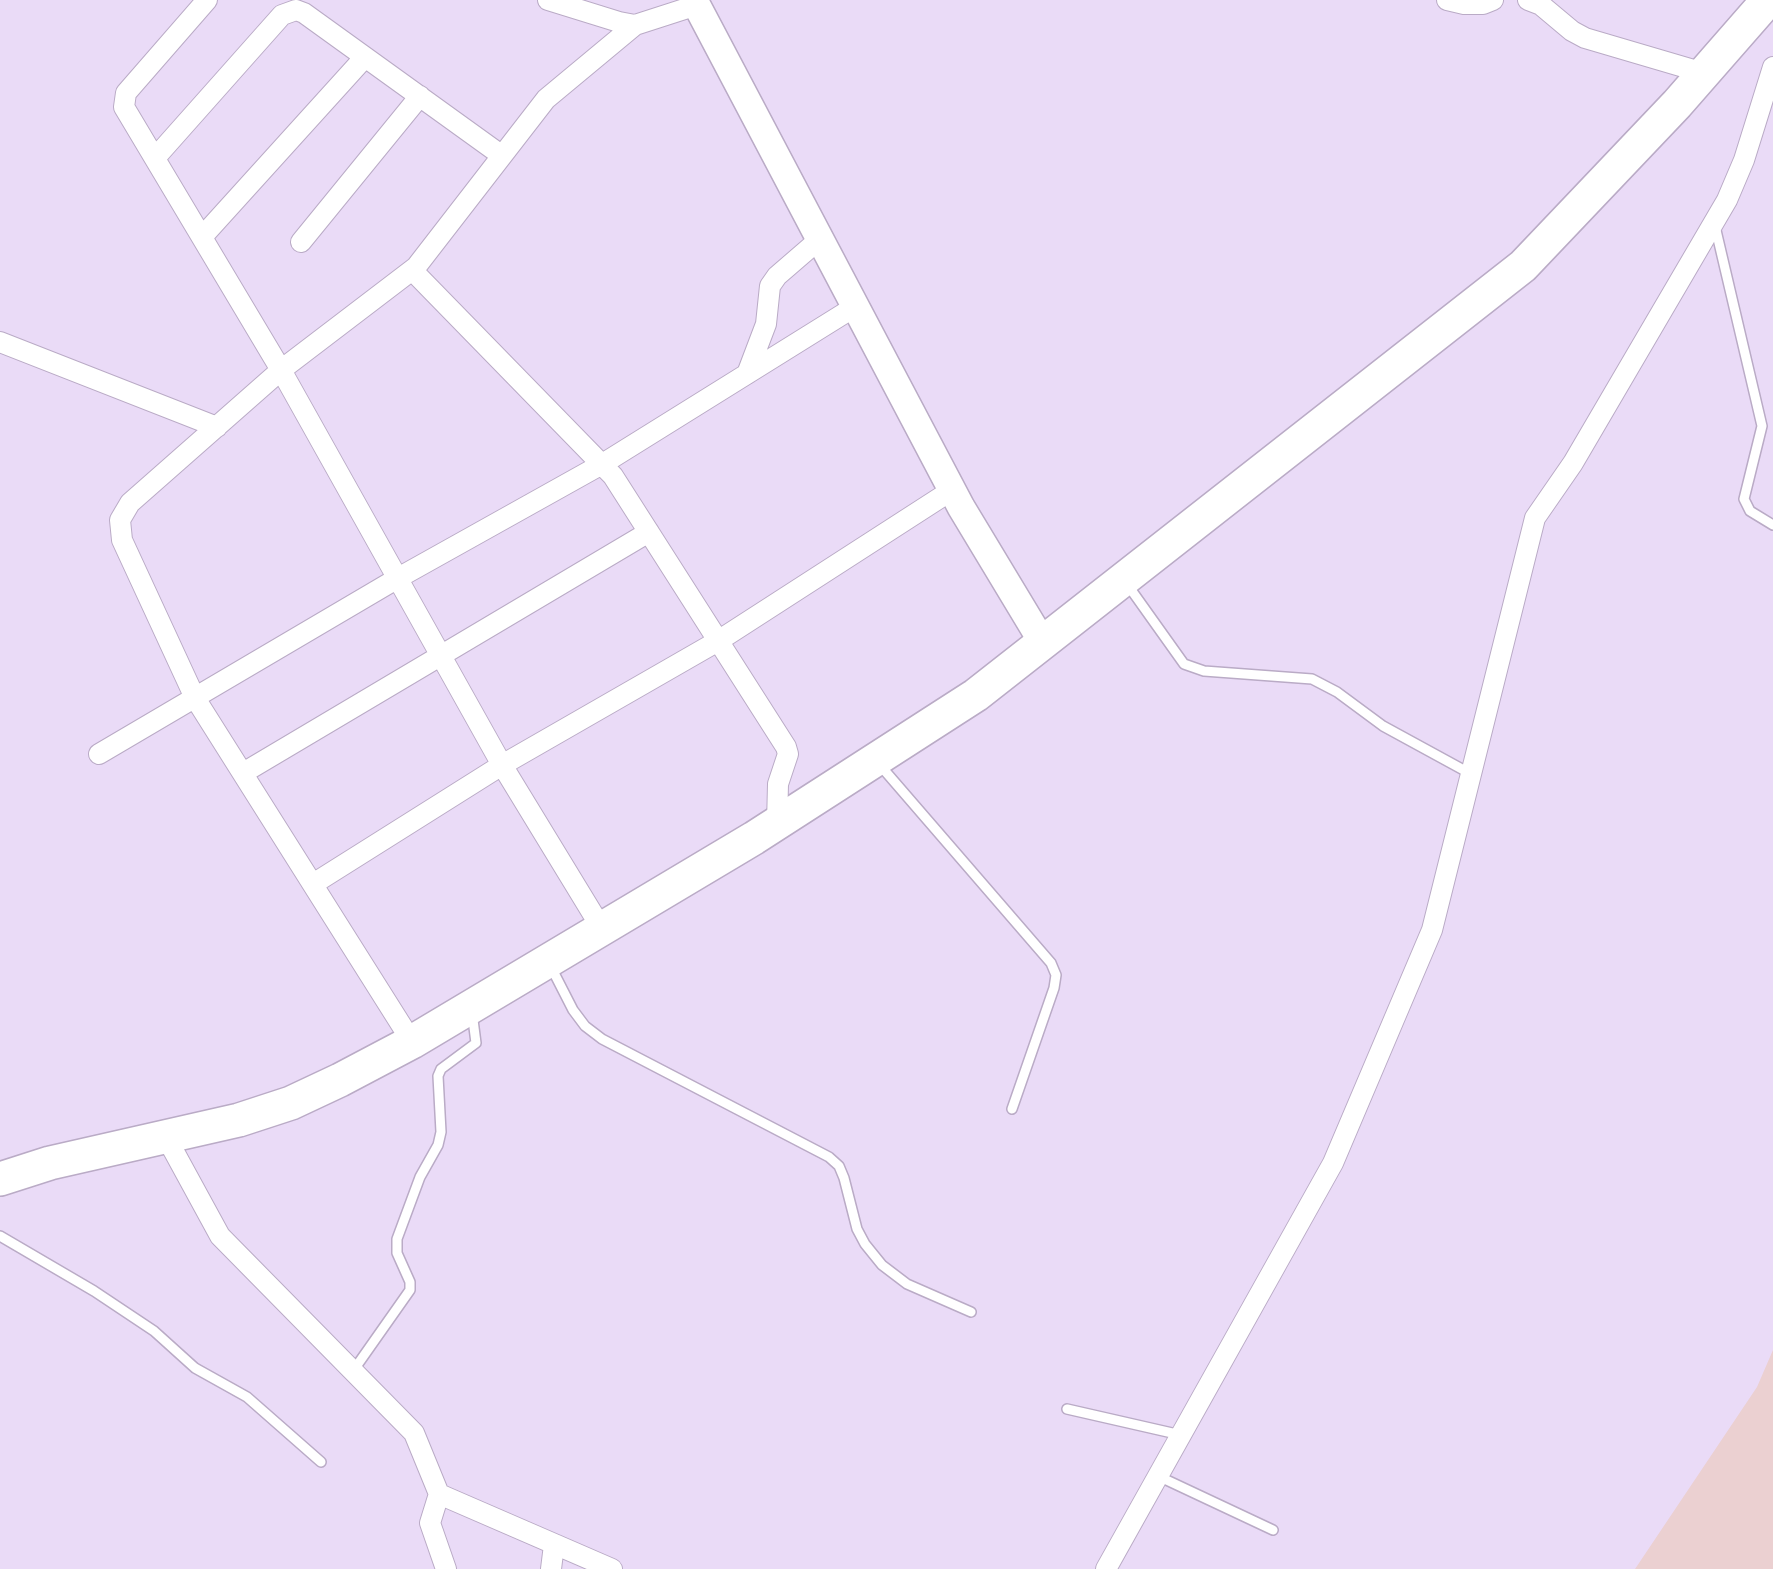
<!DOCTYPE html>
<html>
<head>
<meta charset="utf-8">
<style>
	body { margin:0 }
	canvas { display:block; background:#eadbf7 }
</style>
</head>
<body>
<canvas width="1773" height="1569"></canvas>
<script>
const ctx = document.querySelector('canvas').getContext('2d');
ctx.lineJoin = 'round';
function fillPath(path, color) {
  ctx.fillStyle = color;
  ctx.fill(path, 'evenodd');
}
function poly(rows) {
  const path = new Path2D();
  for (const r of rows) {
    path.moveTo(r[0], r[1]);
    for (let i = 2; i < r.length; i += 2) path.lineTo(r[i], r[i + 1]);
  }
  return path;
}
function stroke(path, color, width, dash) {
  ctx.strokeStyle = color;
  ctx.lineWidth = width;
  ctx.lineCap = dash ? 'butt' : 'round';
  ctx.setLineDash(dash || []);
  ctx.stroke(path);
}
fillPath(poly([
	[1773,1350,1773,1569,1635,1569,1757,1387]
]), '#ebd0d1');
const lane = poly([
	[1715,226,1762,426,1744,499,1750,511,1773,525],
	[1127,584,1184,664,1204,671,1312,679,1337,692,1383,726,1471,774],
	[879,764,1051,963,1056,975,1054,988,1012,1109],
	[551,967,573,1010,585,1026,602,1039,829,1157,839,1166,844,1178,857,1229,865,1244,882,1265,907,1284,971,1312],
	[0,1236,94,1291,154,1331,195,1368,247,1397,321,1462],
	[353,1371,410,1290,410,1282,397,1253,397,1239,420,1177,438,1145,441,1132,438,1076,441,1069,476,1043,472,1012],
	[1067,1409,1181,1435],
	[1158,1476,1273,1530]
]);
const street = poly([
	[207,0,126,93,124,107,281,370,502,765,602,929],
	[548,0,619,22,635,25,697,5],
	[1447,0,1464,4,1483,4,1493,0],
	[1528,0,1541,5,1572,31,1585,38,1704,73],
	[155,158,282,15,296,10,304,13,501,155],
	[202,237,365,57],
	[301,242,420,96],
	[412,270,613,476,786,747,788,754,778,784,777,824],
	[0,342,217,427],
	[747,374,766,324,770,286,777,276,821,238],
	[99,754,398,578,604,463,856,306],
	[243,773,649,532],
	[313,884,502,765,718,641,952,490],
	[412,1042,195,698,122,540,120,520,130,503,281,370,416,267,546,99,635,25],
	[166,1137,220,1236,414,1433,439,1494,612,1569],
	[439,1494,430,1523,446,1569],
	[551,1569,554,1545],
	[1106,1569,1333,1163,1432,930,1535,518,1573,463,1727,200,1744,160,1773,67]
]);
const secondary = poly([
	[694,0,961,507,1043,643]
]);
const highway = poly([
	[0,1179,50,1163,239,1120,291,1103,340,1080,412,1042,754,838,976,695,1523,266,1677,104,1768,0]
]);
stroke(lane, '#baabc6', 12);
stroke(street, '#baabc6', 22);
stroke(secondary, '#baabc6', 30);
stroke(highway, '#baabc6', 36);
stroke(lane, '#fff', 9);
stroke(street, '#fff', 20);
stroke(secondary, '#fff', 27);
stroke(highway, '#fff', 33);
</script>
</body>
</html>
